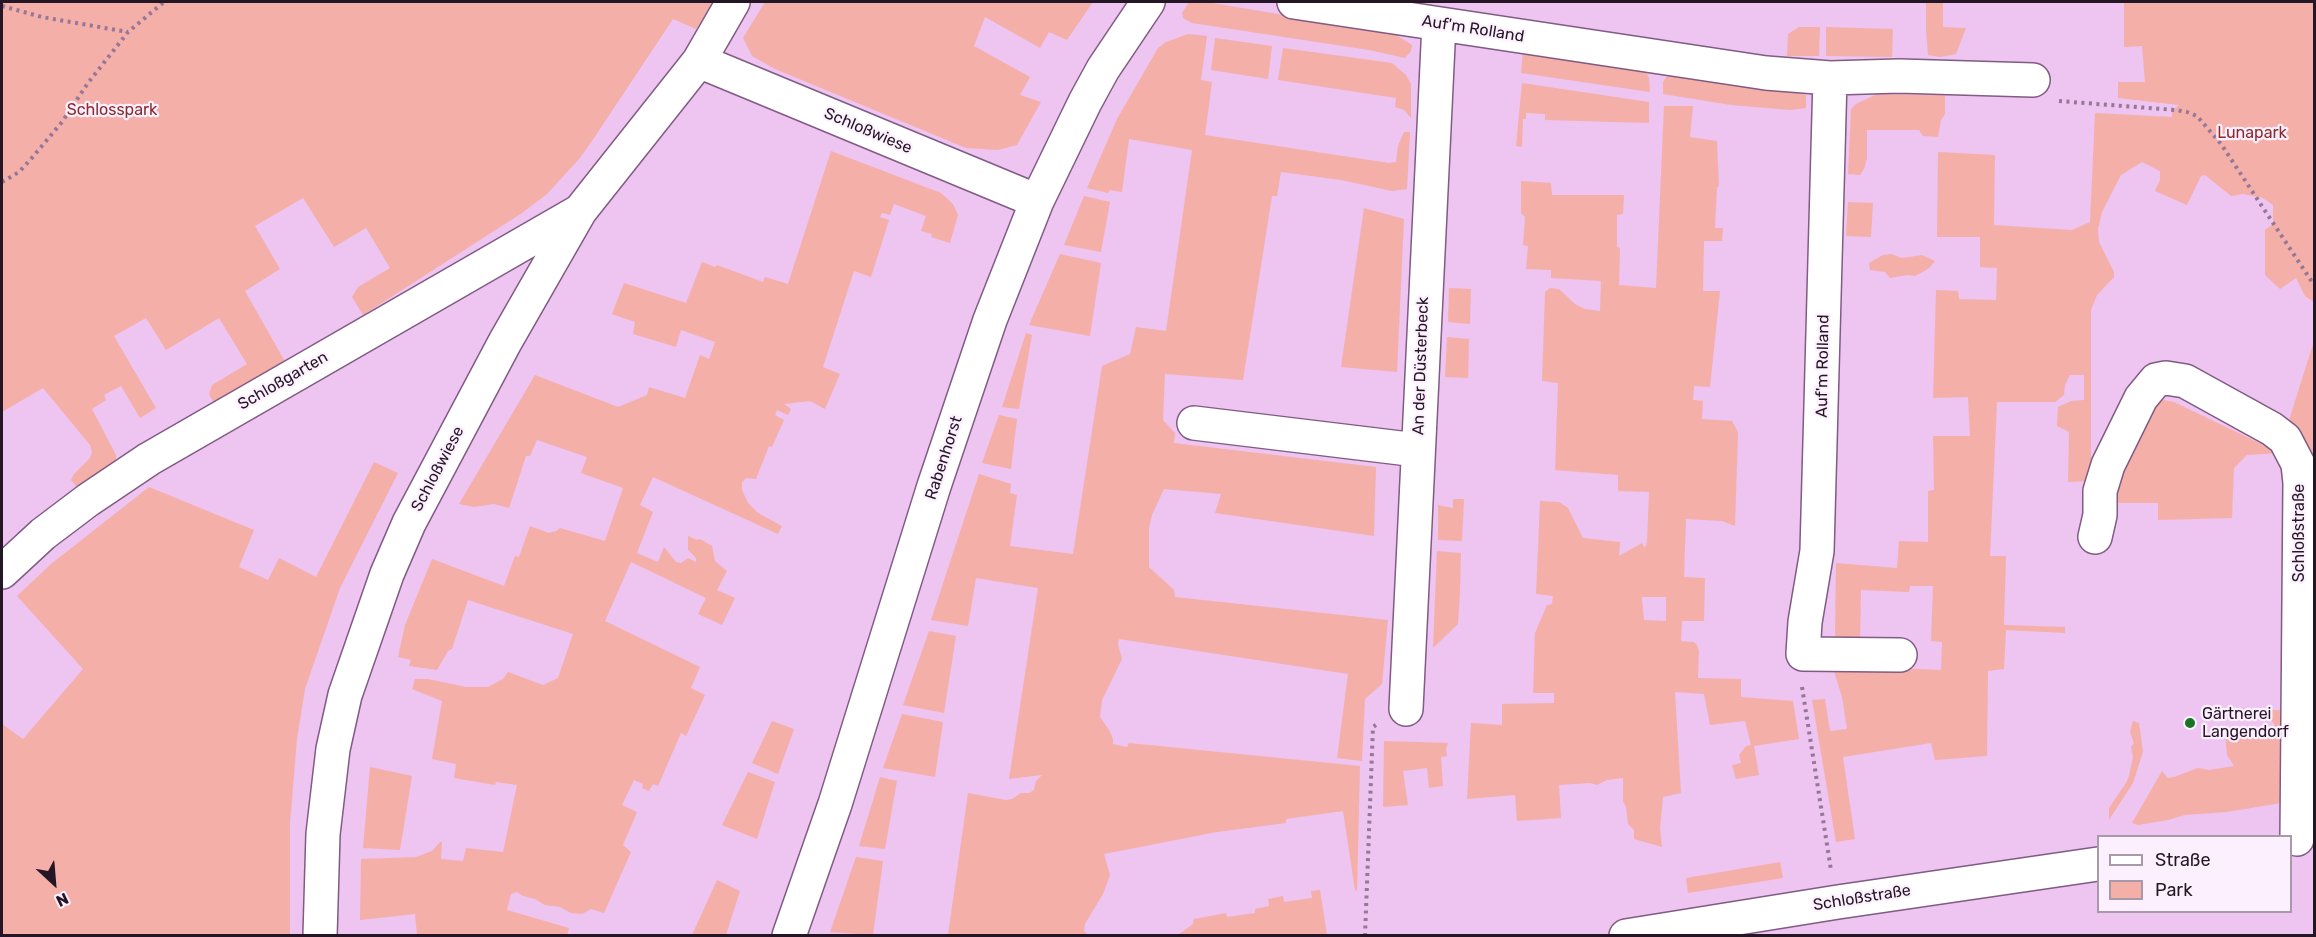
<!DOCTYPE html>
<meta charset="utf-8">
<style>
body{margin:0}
#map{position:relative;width:2316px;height:937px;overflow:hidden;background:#eec4f0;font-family:Rubik,sans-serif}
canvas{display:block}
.frame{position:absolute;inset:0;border:3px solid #251626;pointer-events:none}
.legend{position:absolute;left:2097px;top:835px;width:195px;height:78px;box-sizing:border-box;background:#fdf0fe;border:2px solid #a799a8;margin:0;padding:8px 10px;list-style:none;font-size:18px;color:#251626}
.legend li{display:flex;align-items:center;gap:12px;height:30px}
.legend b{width:30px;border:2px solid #a799a8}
.north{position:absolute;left:24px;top:853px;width:60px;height:60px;-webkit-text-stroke:4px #fdf0fe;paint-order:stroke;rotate:154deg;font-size:16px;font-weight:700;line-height:24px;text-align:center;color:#251626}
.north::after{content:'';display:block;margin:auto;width:21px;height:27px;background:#251626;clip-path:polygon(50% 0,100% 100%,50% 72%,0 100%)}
</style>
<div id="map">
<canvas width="2316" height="937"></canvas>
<div class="frame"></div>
<ul class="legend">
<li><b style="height:8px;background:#fff"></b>Straße</li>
<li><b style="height:16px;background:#f4afa9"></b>Park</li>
</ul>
<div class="north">N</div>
</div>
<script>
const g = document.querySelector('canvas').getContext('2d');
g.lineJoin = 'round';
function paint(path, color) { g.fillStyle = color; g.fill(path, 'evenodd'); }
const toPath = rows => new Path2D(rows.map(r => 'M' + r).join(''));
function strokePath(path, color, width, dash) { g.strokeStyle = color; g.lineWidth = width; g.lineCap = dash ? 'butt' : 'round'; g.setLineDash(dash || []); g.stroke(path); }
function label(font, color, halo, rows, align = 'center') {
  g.font = font + ' Rubik,sans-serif'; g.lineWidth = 4.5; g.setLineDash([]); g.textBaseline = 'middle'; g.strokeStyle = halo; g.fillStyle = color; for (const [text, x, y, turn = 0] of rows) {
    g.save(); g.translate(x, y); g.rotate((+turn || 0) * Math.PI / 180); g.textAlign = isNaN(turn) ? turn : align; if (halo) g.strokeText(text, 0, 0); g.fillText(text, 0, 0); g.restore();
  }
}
paint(toPath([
 [2,2,713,2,696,29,673,19,596,135,580,158,547,194,522,213,363,315,352,297,358,287,390,268,366,228,334,247,303,198,255,226,280,269,245,291,287,365,215,405,209,394,212,385,247,364,219,318,166,350,146,318,114,336,156,408,140,418,121,386,104,395,106,400,92,409,116,455,116,463,81,492,71,480,74,474,90,458,92,452,90,445,43,388,2,412],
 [765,2,1093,2,1067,40,1049,32,1040,48,985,17,974,46,1030,77,1020,95,1041,102,1017,145,998,150,966,148,775,69,752,56,743,38],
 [1189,2,1206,2,1393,33,1412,45,1411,51,1405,58,1369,50,1192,23,1183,18,1182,13],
 [1926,2,1943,2,1943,27,1966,28,1956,54,1940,57,1928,55,1926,30],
 [2124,2,2314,2,2314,302,2305,296,2296,278,2280,289,2265,275,2265,230,2273,224,2273,205,2263,198,2243,194,2231,196,2205,175,2201,176,2187,205,2155,191,2160,180,2160,171,2142,162,2121,175,2102,212,2098,229,2099,242,2114,272,2114,277,2097,295,2091,310,2091,481,2068,482,2069,432,2057,426,2058,407,2071,401,2084,400,2084,375,2070,375,2065,385,2064,395,2055,402,1997,402,1990,556,2006,556,2004,625,2065,627,2065,633,2006,630,2004,669,1988,671,1987,756,1935,760,1931,743,1843,757,1855,839,1836,842,1812,700,1825,699,1830,731,1847,729,1842,697,1832,665,1941,670,1942,642,1931,641,1933,586,1910,586,1909,592,1861,590,1860,639,1835,637,1836,563,1897,568,1899,541,1928,542,1928,491,1934,490,1933,436,1970,436,1968,397,1933,398,1936,290,1958,291,1959,299,1996,300,1997,268,1980,267,1980,237,1937,237,1938,152,1995,155,1994,225,2072,230,2090,222,2095,113,2172,117,2172,111,2179,105,2118,98,2118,82,2145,82,2142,46,2124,47],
 [1799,27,1820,27,1819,56,1787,56,1788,34],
 [1826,27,1893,29,1892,57,1826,56],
 [1188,34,1207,36,1201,80,1212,82,1205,135,1389,163,1396,162,1398,146,1404,132,1410,132,1407,189,1392,191,1341,180,1281,172,1277,196,1272,196,1243,380,1165,374,1163,420,1175,433,1174,443,1376,467,1374,536,1215,513,1221,494,1164,489,1152,515,1149,528,1149,567,1174,590,1175,597,1388,620,1382,684,1365,699,1362,761,1337,758,1348,674,1119,639,1118,644,1122,659,1102,700,1100,717,1109,730,1113,739,1113,744,1127,747,1129,743,1360,766,1357,891,1355,890,1343,811,1286,819,1286,823,1217,832,1104,854,1110,875,1103,894,1085,924,1084,931,1088,935,948,935,968,793,1006,800,1012,799,1021,793,1029,793,1034,790,1036,781,1042,775,1009,779,1038,588,976,578,968,626,931,620,979,474,1011,484,1010,493,1017,495,1010,546,1073,554,1102,366,1130,354,1136,327,1166,331,1192,150,1129,139,1122,192,1110,190,1108,193,1087,188,1117,119,1158,48,1166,42],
 [1215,38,1272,46,1268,79,1211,70],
 [1283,48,1392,63,1406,75,1411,84,1411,118,1404,110,1395,107,1396,98,1278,80],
 [1523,50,1641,69,1646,72,1649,78,1650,92,1521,73],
 [1678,74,1791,91,1806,95,1806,108,1790,110,1731,105,1663,94,1663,82,1667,76],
 [1522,83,1649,102,1649,123,1545,120,1545,114,1526,113,1526,119,1523,119,1522,147,1516,146],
 [1877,94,1945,95,1945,114,1941,120,1938,137,1923,136,1919,130,1867,130,1867,158,1864,169,1860,175,1848,174,1851,109,1856,104],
 [1664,106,1693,106,1690,137,1717,141,1719,186,1717,188,1715,228,1723,228,1722,241,1704,241,1703,291,1720,291,1710,387,1694,386,1693,400,1703,401,1702,419,1732,421,1738,432,1735,526,1722,521,1686,519,1684,577,1705,578,1704,621,1682,621,1681,641,1694,642,1697,645,1699,651,1698,678,1741,679,1741,697,1793,701,1799,739,1754,746,1759,775,1736,779,1732,765,1741,763,1739,755,1746,746,1751,745,1745,721,1710,725,1704,694,1675,692,1681,793,1663,797,1660,829,1662,847,1634,839,1634,830,1628,824,1626,807,1623,801,1623,778,1607,780,1597,785,1590,783,1559,785,1561,818,1517,821,1515,795,1467,799,1471,723,1502,725,1502,704,1554,703,1554,693,1533,693,1535,633,1547,605,1552,604,1553,596,1536,594,1540,501,1559,502,1568,508,1583,538,1620,542,1619,556,1642,543,1645,548,1647,542,1649,492,1618,491,1618,475,1555,470,1558,383,1542,381,1545,292,1550,288,1559,289,1575,304,1585,309,1600,311,1601,281,1551,278,1551,270,1526,269,1528,246,1523,245,1525,217,1521,213,1521,181,1551,183,1552,195,1624,195,1623,214,1617,215,1617,247,1620,248,1619,285,1656,288],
 [1642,597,1666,597,1666,621,1644,620],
 [831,151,941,193,953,204,958,215,950,243,931,237,932,234,921,231,926,216,894,204,890,215,882,213,880,217,889,220,871,277,854,271,823,367,840,374,825,409,810,401,784,404,791,409,788,415,777,410,775,415,784,420,772,447,769,446,756,479,746,478,742,482,742,490,748,503,758,513,782,526,778,534,653,477,640,505,653,512,637,553,658,562,664,547,676,562,681,563,688,558,696,562,696,558,688,550,688,536,697,540,700,539,712,546,715,561,727,571,717,590,735,598,722,625,698,614,706,598,631,562,605,621,700,667,691,688,705,695,686,736,681,733,658,786,653,784,649,791,642,788,643,784,634,780,622,805,637,812,623,845,631,852,604,913,591,909,582,914,571,913,560,907,545,905,535,899,523,896,517,892,511,894,507,910,569,928,567,935,417,935,415,914,360,920,361,859,416,857,432,851,440,842,442,842,441,859,463,861,466,848,503,852,517,785,496,782,495,785,454,778,456,764,432,759,442,701,412,689,415,679,428,679,466,687,488,687,503,679,508,672,543,685,558,678,573,634,468,600,452,649,448,651,437,670,409,666,411,660,398,657,405,625,432,559,504,586,515,556,519,557,530,526,549,533,556,531,560,528,605,541,623,488,581,473,587,457,537,440,530,456,526,456,509,508,494,504,474,507,459,504,535,375,618,407,647,395,649,387,685,398,700,355,709,359,715,342,681,330,676,347,633,334,635,322,612,314,624,283,686,303,702,262,715,267,717,265,763,282,765,277,788,284],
 [1084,196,1110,202,1101,252,1064,245],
 [1848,202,1873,203,1871,237,1846,236],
 [1364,208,1404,219,1397,372,1341,367],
 [1060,254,1101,263,1090,336,1029,325],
 [1891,254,1902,258,1922,255,1935,261,1928,269,1915,276,1908,275,1890,278,1885,272,1870,270,1869,263,1883,255],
 [1449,288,1471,289,1470,324,1448,322],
 [1026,333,1032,335,1019,409,1002,407],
 [1447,337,1469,339,1468,378,1445,377],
 [2314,341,2314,832,2304,833,2285,433],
 [2163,400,2174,402,2280,453,2247,455,2234,468,2232,518,2158,520,2158,503,2111,503,2110,485,2157,401],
 [999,415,1017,419,1011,469,982,463],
 [374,462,398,473,340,588,305,689,297,739,290,823,290,935,2,935,2,724,23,739,83,669,17,596,51,564,149,487,254,530,239,567,268,580,279,558,316,577],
 [1453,499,1464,499,1462,541,1438,540,1438,505,1453,508],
 [1437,551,1461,553,1460,592,1458,624,1433,648],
 [929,631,956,636,944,713,903,705],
 [2240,708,2262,710,2280,710,2281,803,2227,812,2185,815,2168,820,2138,825,2132,823,2162,771,2168,778,2174,777,2198,768,2209,770,2234,766,2227,755,2225,733,2244,730,2254,736,2258,730,2265,729,2271,732,2275,727,2273,722,2268,719,2258,716,2251,718],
 [902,714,943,722,935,777,883,768],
 [772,721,794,729,778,774,752,763],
 [2133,721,2139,723,2143,752,2133,783,2109,820,2109,808,2126,783,2129,776,2133,757,2131,747,2134,743,2130,732],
 [1384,741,1448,743,1446,749,1447,756,1441,757,1443,786,1429,788,1427,768,1403,771,1408,805,1383,807],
 [370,767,412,776,400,850,363,848],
 [748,772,775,782,757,839,722,825],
 [880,777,897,781,885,849,859,846],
 [856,857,883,861,873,935,830,932],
 [1780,862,1783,878,1688,893,1686,878],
 [717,880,740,891,726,935,692,935],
 [1320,890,1327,935,1178,935,1193,924,1194,919,1226,913,1227,917,1255,913,1255,909,1269,906,1268,899,1283,896,1284,902,1312,898,1311,891]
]), '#f4afa9');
const minor = toPath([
 [1294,2,1766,73,1830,78,1899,76,2033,80],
 [699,61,1037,201],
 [1830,78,1817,551,1805,622,1803,654,1900,655],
 [1194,423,1417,450],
 [2095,537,2100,515,2100,491,2108,465,2141,398,2156,380,2166,378,2185,381,2272,429,2285,439,2298,464,2300,483,2297,839],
 [2,572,43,534,88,500,149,459,578,212],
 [1406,709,1439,24],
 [320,936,323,834,333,749,345,695,387,574,409,523,505,342,580,211,699,61,733,2],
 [789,936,835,804,934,486,990,320,1037,201,1085,102,1103,69,1148,2],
 [1626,936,1838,902,2098,864]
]);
strokePath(minor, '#805b83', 36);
strokePath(toPath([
 [2,6,42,17,128,32],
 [2059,101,2175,110,2187,112,2197,116,2221,144,2314,285],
 [2,182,19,172,31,159,62,122,88,83,128,32,164,2],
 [1802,687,1831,870],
 [1365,936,1373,727,1376,725]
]), '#957797', 4, [3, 4.5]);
strokePath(minor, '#fff', 33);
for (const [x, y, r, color] of [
 [2190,723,6,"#197423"]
]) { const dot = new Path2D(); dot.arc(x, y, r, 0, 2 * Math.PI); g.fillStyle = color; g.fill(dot); strokePath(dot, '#fdf0fe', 2); }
label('16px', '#251626', '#fdf0fe', [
 ["Auf'm Rolland",1473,29,9],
 ["Schloßwiese",868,131,23],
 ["An der Düsterbeck",1421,366,-88],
 ["Auf'm Rolland",1823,366,-89],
 ["Schloßgarten",283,381,-30],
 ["Rabenhorst",944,458,-72],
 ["Schloßwiese",438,469,-62],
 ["Schloßstraße",2299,533,-90],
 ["Schloßstraße",1862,898,-9]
]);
label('16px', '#8a2c2c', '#fdf0fe', [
 ["Schlosspark",112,110],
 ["Lunapark",2252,133]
]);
label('16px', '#251626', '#fdf0fe', [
 ["Gärtnerei",2202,714],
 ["Langendorf",2202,732]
], 'left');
</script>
